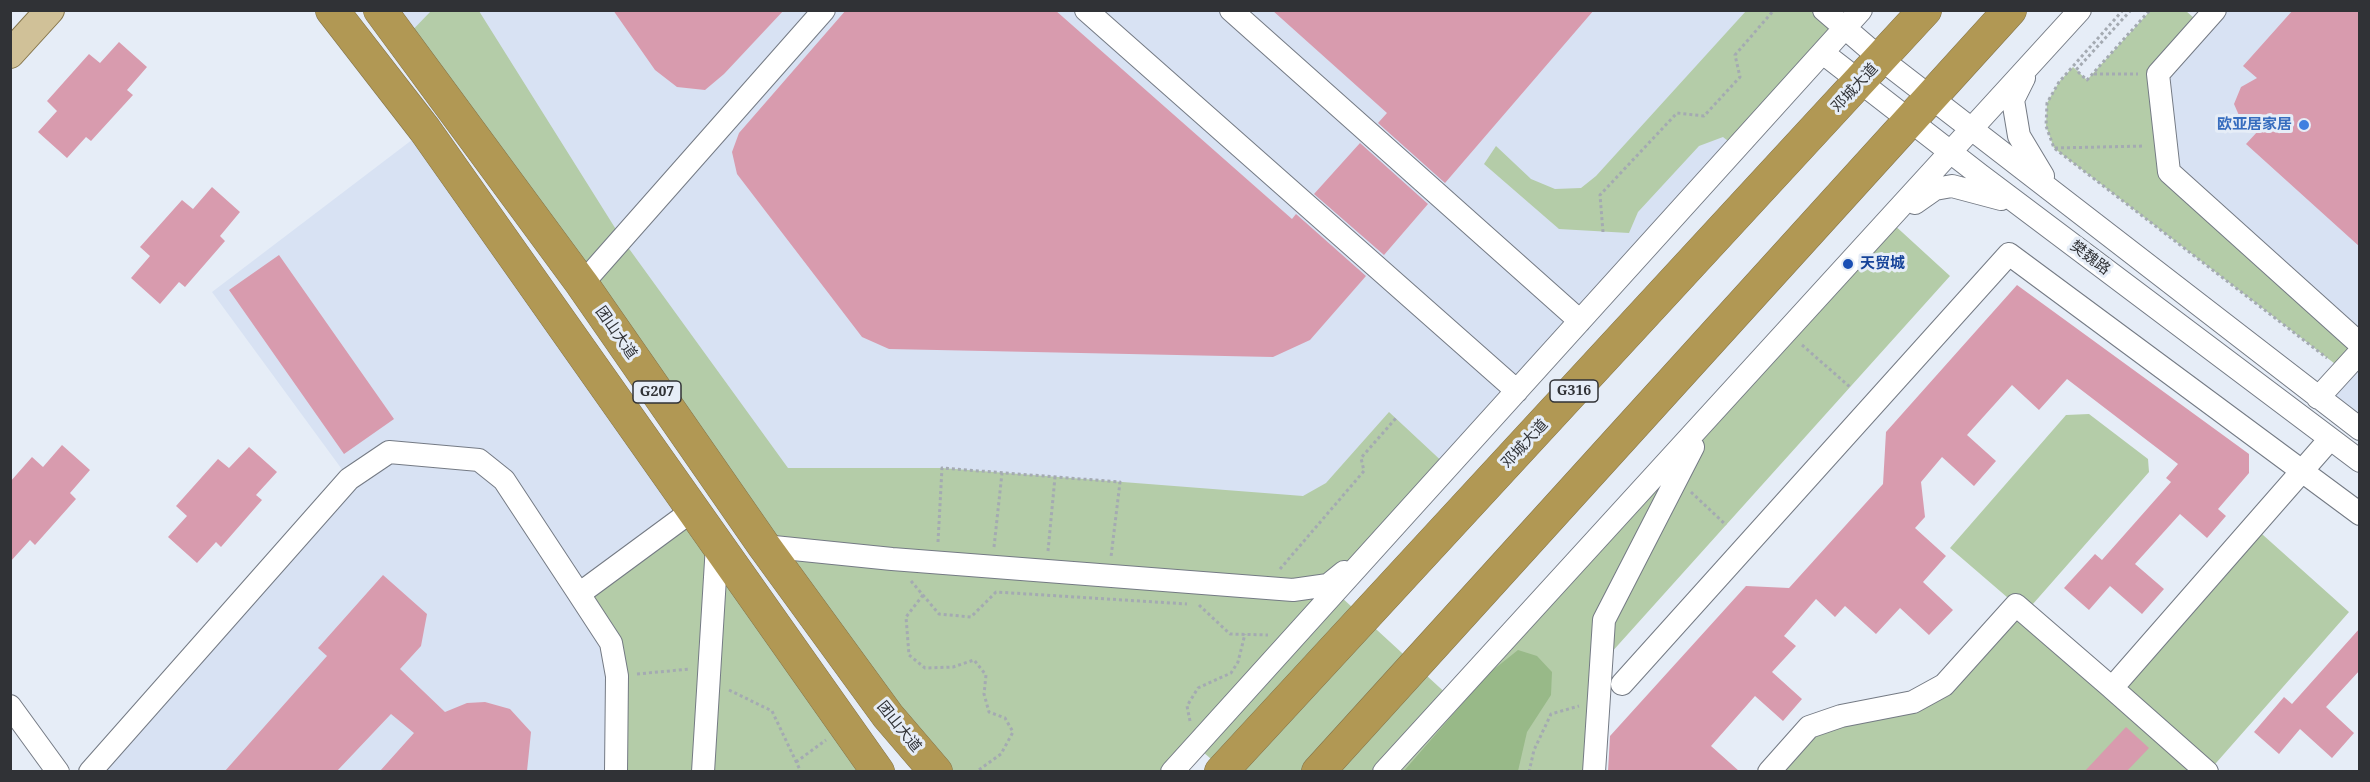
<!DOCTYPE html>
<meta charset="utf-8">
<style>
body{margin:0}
#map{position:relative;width:2370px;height:782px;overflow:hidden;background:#e6edf7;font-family:"Noto Serif",serif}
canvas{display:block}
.frame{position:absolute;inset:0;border:12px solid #303236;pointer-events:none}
</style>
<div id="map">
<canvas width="2370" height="782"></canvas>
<div class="frame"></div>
</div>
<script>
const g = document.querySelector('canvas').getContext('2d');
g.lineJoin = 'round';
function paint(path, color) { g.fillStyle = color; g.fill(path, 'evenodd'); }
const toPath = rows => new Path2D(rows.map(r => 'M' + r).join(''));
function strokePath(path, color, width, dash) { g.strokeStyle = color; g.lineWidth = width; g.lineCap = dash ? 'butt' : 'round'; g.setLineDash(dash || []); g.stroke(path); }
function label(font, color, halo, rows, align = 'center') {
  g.font = font + ' "Noto Serif","Noto Sans SC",serif'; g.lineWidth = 6; g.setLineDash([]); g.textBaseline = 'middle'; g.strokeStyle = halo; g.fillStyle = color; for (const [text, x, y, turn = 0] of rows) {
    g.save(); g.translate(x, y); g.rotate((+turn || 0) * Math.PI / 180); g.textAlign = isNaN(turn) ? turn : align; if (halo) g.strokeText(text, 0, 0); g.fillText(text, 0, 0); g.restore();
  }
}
paint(toPath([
 [1824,10,1845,28,1378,545,764,546,380,11],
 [2215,11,2359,11,2359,344,2169,172,2158,74],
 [425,130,717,545,703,771,90,772,349,479,212,292],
 [2359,352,2359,429,2318,398]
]), '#d8e2f3');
paint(toPath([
 [431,11,479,11,622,239,788,468,942,468,1303,496,1326,483,1389,412,1448,467,1328,585,1451,698,1891,222,1950,276,1601,664,1594,771,1225,771,1196,746,1172,771,954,771,888,716,403,40],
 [1746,11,1824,11,1845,28,1737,148,1723,137,1699,146,1638,212,1629,233,1559,229,1484,164,1496,146,1531,179,1555,189,1581,188,1596,176],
 [2150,11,2186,11,2202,25,2158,75,2169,172,2359,344,2343,370,2054,148,2046,126,2047,103,2059,82,2073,67,2087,80],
 [2089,414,2148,459,2149,472,2025,613,2112,688,2253,526,2349,612,2209,771,1769,772,1809,727,1913,702,2015,604,1950,548,2066,415],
 [693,510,870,771,616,771,617,676,579,594]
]), '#b4cca8');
paint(toPath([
 [1518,650,1537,656,1552,672,1551,695,1527,732,1518,771,1403,772,1488,674]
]), '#98b988');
paint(toPath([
 [613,10,784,10,724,74,705,90,677,87,655,70],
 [846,10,1055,10,1292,219,1296,214,1366,276,1310,340,1273,357,889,349,862,337,737,174,732,152,739,133],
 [1272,10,1594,10,1445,183,1378,123,1387,113],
 [2293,10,2360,10,2360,247,2246,144,2258,131,2241,120,2234,104,2241,87,2257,78,2243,66],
 [119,42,147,67,127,90,133,95,91,141,86,137,67,158,38,132,57,111,47,101,89,54,100,63],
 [1360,143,1428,204,1384,255,1314,194],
 [212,187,240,212,220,236,225,241,185,287,179,282,160,304,131,278,150,256,140,247,182,200,193,209],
 [279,255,394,419,344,454,229,290],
 [2017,285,2249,454,2249,473,2218,509,2226,516,2207,538,2180,514,2135,564,2164,589,2142,614,2110,586,2089,610,2064,588,2095,554,2102,560,2171,482,2166,478,2178,464,2067,379,2039,410,2012,385,1967,435,1996,461,1974,486,1942,457,1921,482,1925,517,1915,528,1946,556,1923,582,1953,610,1929,635,1900,608,1876,634,1845,606,1835,617,1816,599,1784,636,1796,646,1772,672,1802,699,1783,721,1755,696,1711,746,1739,771,1608,771,1610,736,1746,586,1789,588,1883,484,1886,432],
 [62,445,90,470,70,493,76,499,35,545,30,540,10,562,10,482,32,457,43,467],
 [249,447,277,472,256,495,262,500,221,547,216,542,197,563,168,537,187,516,176,506,218,459,229,468],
 [383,575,427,614,421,646,400,669,445,712,467,703,485,702,510,709,531,732,527,771,380,771,414,733,391,714,337,771,225,771,327,656,318,648],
 [2360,628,2360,670,2326,707,2354,733,2332,758,2300,729,2279,754,2254,732,2284,697,2292,704],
 [2126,727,2149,748,2127,771,2085,771]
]), '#d89bae');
const minor = toPath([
 [1086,10,1517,391],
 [1231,10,1580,321],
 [1824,10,1881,59,2360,429],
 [2215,10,2158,74,2169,172,2360,344],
 [1823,53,1980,175,2360,461],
 [2024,78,2013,100,2019,136,2043,176],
 [1915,203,1935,189,1952,186,2001,199],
 [582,284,824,10],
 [2318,398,2360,352],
 [764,546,892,559,1293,590,1328,585,1344,572],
 [579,594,611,643,617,676,616,772],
 [1622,684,2009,254,2360,514],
 [10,706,58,772],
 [90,772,349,479,389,452,479,460,504,480,579,594,693,510],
 [703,772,717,545],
 [1172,772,1861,10],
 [1384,772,2080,10],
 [1594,772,1604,620,1693,447],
 [1769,772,1809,727,1841,716,1913,702,1944,685,2016,605,2112,688],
 [2207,772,2112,688,2330,439]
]);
const major = toPath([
 [10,54,50,10]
]);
const highway = toPath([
 [332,10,425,130,878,772],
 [380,10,582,284,764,546,888,716,936,772],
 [1221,772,1925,10],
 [1318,772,2010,10]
]);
strokePath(minor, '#747a84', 24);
strokePath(major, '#84744a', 30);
strokePath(highway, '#84744a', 34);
strokePath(toPath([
 [2123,10,2059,82,2047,103,2046,126,2054,148,2327,358],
 [2131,10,2076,70,2087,80,2150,10],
 [2094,74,2138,74],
 [2055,148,2145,146],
 [1603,232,1600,195,1677,113,1704,116,1740,77,1735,55,1774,10],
 [1802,345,1850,387],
 [1691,492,1726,525],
 [938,542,942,468,1120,482,1111,557],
 [994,547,1002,473],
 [1048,551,1055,477],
 [1280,569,1364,471,1361,458,1396,418],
 [911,581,939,614,971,617,996,592,1187,604],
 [923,595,906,617,909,655,925,668,953,667,974,660,986,675,984,694,989,712,1005,718,1013,732,1001,754,976,772],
 [1199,605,1230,634,1268,635],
 [637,674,690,669],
 [729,690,772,711,801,772],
 [1190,721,1187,706,1198,688,1231,673,1238,662,1245,634],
 [796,762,826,740],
 [1529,772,1534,750,1551,714,1579,706]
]), '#a4aab2', 3, [3, 3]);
strokePath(minor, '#fff', 22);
strokePath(major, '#d0c198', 28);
strokePath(highway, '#b19854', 33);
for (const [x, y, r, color] of [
 [2304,125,6,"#3f7fe0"],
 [1848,264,6,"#1a4fb4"]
]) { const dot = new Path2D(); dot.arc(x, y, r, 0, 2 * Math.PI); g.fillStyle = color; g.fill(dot); strokePath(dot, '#e6edf7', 2); }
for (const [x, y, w] of [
 [1574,391,48],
 [657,392,48]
]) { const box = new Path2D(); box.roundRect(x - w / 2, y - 11, w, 22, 4.5); g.fillStyle = '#e6edf7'; g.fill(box); strokePath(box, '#303236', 1.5); }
label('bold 14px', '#303236', null, [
 ["G316",1574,391],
 ["G207",657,392]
]);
label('15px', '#303236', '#e6edf7', [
 ["邓城大道",1855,88,-47],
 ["樊魏路",2090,258,37],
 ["团山大道",616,333,55],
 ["邓城大道",1525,444,-47],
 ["团山大道",899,727,51]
]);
label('bold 15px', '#366cbe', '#e6edf7', [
 ["欧亚居家居",2292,125]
], 'right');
label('bold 15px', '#164399', '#e6edf7', [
 ["天贸城",1860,264]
], 'left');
</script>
